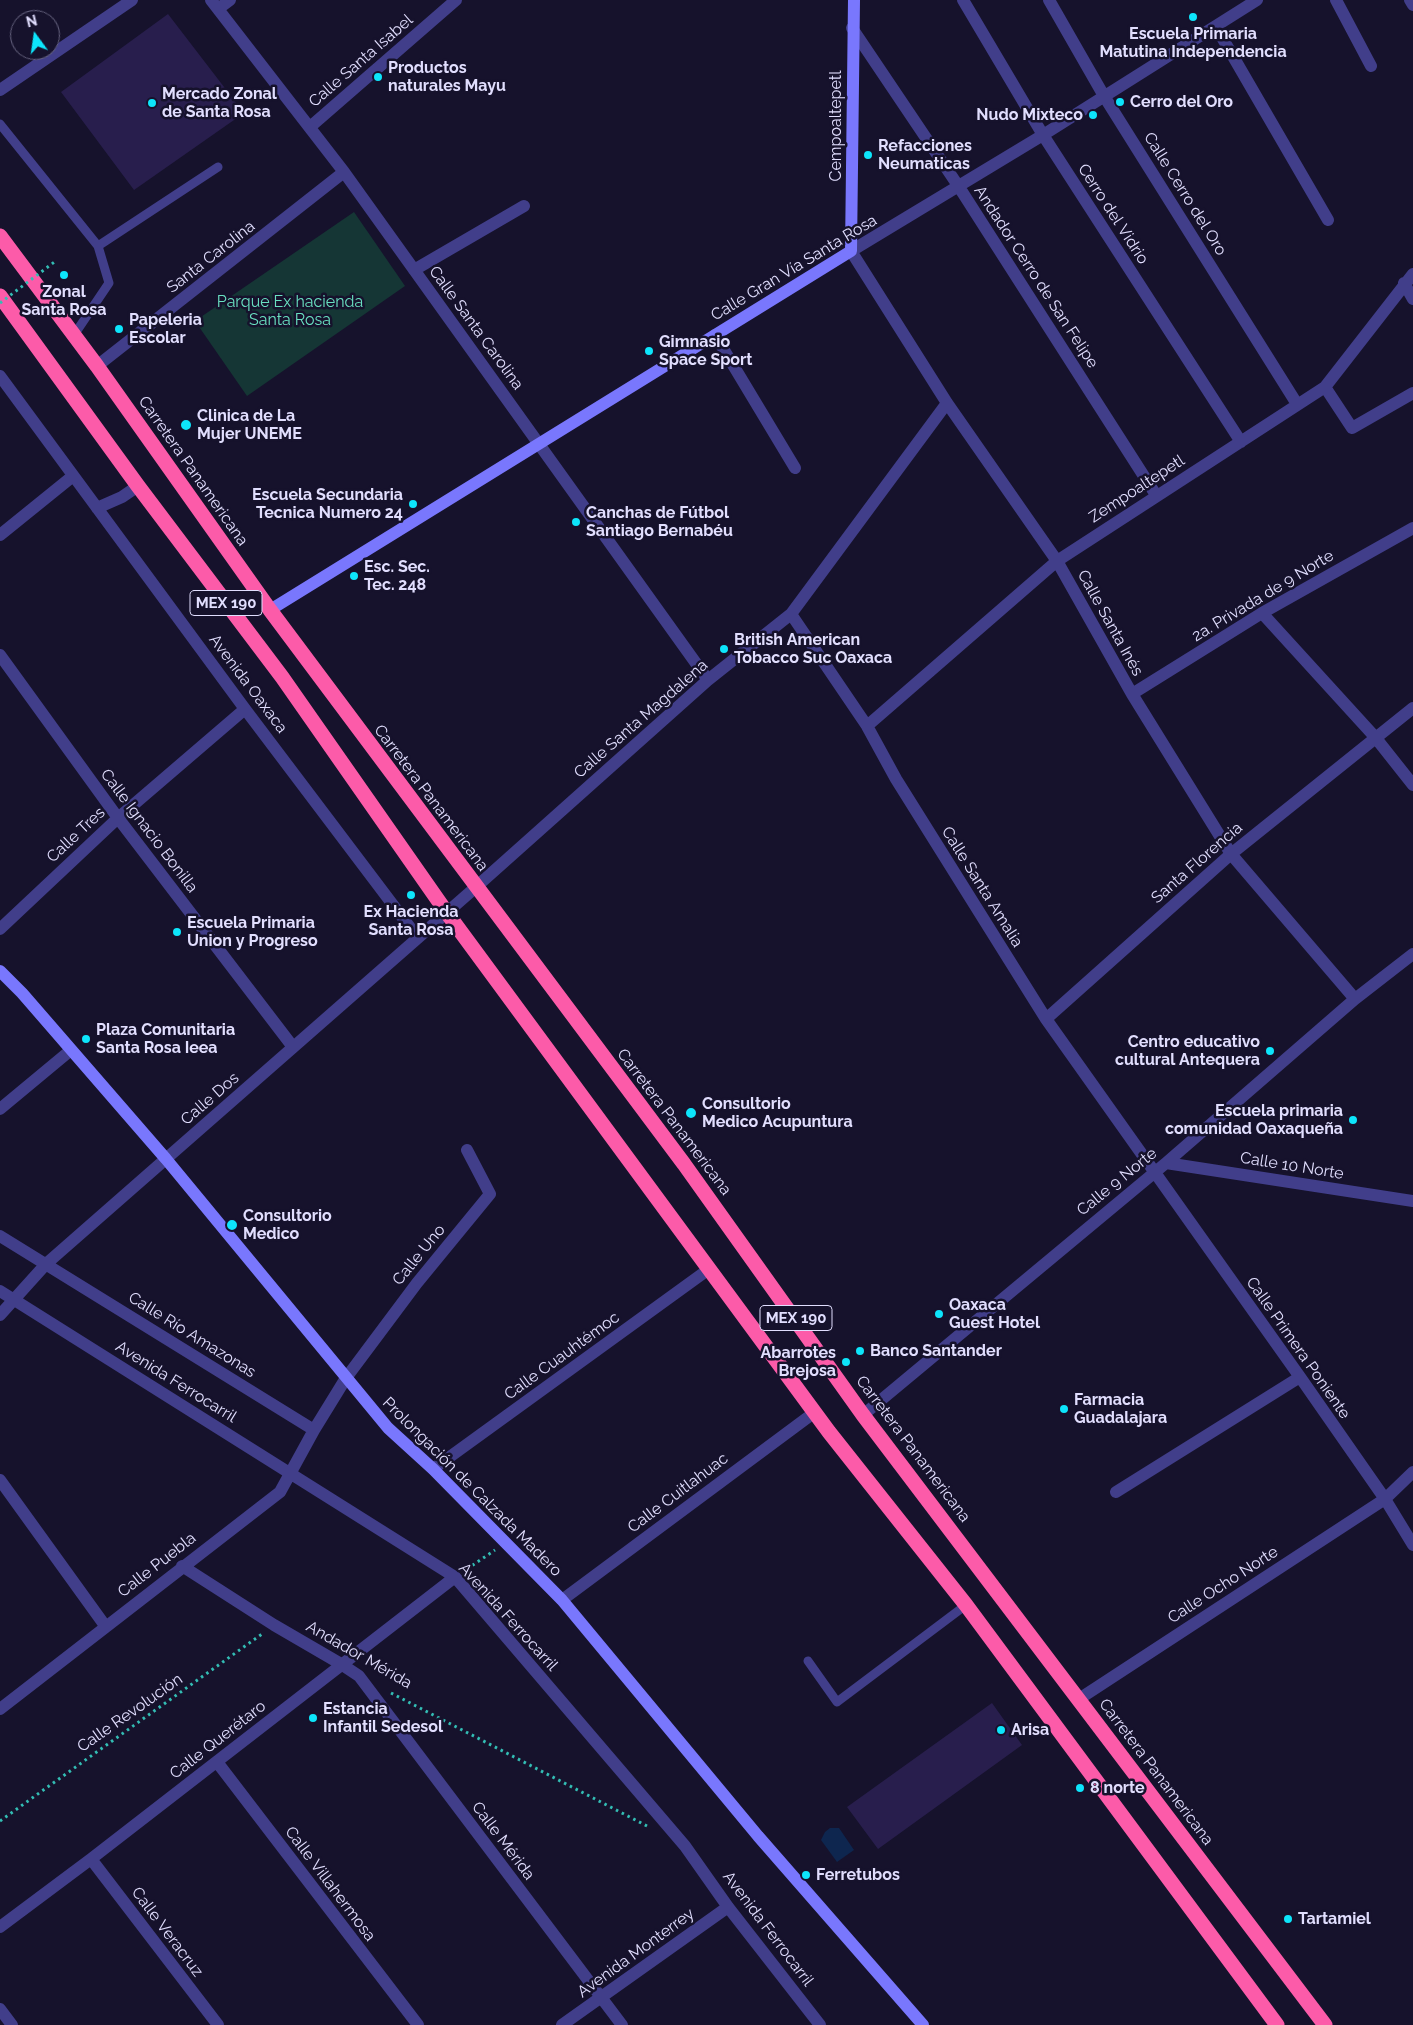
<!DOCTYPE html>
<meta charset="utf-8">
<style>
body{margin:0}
#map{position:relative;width:1413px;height:2025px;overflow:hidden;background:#16122c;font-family:Raleway,sans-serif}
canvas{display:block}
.north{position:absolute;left:10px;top:10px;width:50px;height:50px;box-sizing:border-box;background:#16122c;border:1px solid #676480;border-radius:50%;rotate:346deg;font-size:14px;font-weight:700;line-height:20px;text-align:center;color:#e1defe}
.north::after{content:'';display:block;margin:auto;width:18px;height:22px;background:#0de5fb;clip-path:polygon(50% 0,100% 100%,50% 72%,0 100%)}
</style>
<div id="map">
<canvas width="1413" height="2025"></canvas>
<div class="north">N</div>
</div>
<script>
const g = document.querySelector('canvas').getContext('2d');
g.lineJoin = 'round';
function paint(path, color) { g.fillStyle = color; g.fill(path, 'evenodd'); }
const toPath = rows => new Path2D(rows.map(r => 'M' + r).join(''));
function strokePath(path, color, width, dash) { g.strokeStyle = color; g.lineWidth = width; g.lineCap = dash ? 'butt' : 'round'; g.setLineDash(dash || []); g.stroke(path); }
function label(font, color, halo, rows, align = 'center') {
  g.font = font + ' Raleway,sans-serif'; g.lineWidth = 5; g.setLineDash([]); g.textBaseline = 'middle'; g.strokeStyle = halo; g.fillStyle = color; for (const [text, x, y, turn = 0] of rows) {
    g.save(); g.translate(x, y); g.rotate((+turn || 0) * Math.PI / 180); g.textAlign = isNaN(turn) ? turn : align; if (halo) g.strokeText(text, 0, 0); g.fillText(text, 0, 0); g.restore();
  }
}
paint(toPath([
 [354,212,405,286,247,396,195,321]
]), '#153635');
paint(toPath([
 [830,1828,839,1828,854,1850,837,1862,821,1840,825,1832]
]), '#0e264f');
paint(toPath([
 [168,14,244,113,134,190,61,92],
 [992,1703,1022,1745,878,1849,847,1807]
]), '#281e4d');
strokePath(toPath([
 [467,1569,495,1550],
 [391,1693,647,1826],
 [0,1821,262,1634]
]), '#33bdb4', 3, [2.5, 4]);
strokePath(toPath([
 [0,124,98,246,109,283,74,335],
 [98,246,218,167],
 [808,1661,837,1702,966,1605]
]), '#413e8a', 9);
strokePath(toPath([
 [211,0,344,172,708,680],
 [963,0,1043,135,1241,442],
 [1049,0,1104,96,1297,404],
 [1257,0,1043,135,851,251,947,403,1057,561,1132,694,1231,854,1355,999],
 [1336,0,1371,66],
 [1410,0,1413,5],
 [218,9,230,0],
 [1216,27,1328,220],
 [852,28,959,187,1156,495],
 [0,90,132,0],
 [310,127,456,0],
 [414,270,524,206],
 [1404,283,1413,299],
 [715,335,795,468],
 [97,366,344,172],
 [0,376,245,709,418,938],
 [1325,387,1352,428,1413,393],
 [97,508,122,497,138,486],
 [0,535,73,476],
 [1262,613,1375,737,1413,785],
 [791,614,867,726,896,779,1046,1019,1300,1377,1385,1499,1413,1545],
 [0,655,118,818,293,1047],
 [1132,694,1262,613,1413,528],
 [867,726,1057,561,1325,387,1413,274],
 [0,929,118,818,245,709],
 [1046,1019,1231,854,1413,708],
 [0,1109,71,1050],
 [1166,1163,1413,1201],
 [0,1236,314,1430],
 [0,1291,455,1577,685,1846,728,1907,820,2025],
 [0,1315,46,1264,476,887,708,680,791,614,947,403],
 [863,1415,1166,1163,1355,999,1413,954],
 [433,1469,709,1269],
 [0,1480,106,1627],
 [1116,1492,1300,1377],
 [182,1566,274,1625,341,1664,359,1676,622,2025],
 [562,1600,815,1412],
 [1079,1699,1385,1499,1413,1472],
 [0,1709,280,1492,314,1430,346,1378,417,1283,490,1194,467,1150],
 [217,1762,418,2025],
 [91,1859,218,2025],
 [0,1927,91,1859,455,1577],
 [0,2009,12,2025],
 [562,2025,728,1907]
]), '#413e8a', 12);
strokePath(toPath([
 [270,610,851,251,854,0],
 [0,971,22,993,166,1159,388,1428,433,1469,562,1600,758,1836,923,2025]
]), '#7977fd', 12);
strokePath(toPath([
 [0,236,97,366,270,610,684,1164,863,1415,1325,2025],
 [0,296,138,486,282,677,447,913,829,1432,966,1605,1277,2025]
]), '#fc5ba9', 15);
strokePath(toPath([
 [0,303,57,260]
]), '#33bdb4', 3, [2.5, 4]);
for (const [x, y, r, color] of [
 [1193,17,5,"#0de5fb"],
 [378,77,5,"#0de5fb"],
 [1120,102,5,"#0de5fb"],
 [152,103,5,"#0de5fb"],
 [1093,115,5,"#0de5fb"],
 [868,155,5,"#0de5fb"],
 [64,275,5,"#0de5fb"],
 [119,329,5,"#0de5fb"],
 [649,351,5,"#0de5fb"],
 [186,425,6,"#0de5fb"],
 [413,504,5,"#0de5fb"],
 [576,522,5,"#0de5fb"],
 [354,576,5,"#0de5fb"],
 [724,649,5,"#0de5fb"],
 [411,895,5,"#0de5fb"],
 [177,932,5,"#0de5fb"],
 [86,1039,5,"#0de5fb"],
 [1270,1051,5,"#0de5fb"],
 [691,1113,6,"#0de5fb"],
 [1353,1120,5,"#0de5fb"],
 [232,1225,6,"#0de5fb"],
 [939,1314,5,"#0de5fb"],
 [860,1351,5,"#0de5fb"],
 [846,1362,5,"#0de5fb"],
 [1064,1409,5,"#0de5fb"],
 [313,1718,5,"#0de5fb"],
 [1001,1730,5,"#0de5fb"],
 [1080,1788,5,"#0de5fb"],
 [806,1875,5,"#0de5fb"],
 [1288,1919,5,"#0de5fb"]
]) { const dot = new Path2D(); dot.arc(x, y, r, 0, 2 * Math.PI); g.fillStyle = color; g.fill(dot); strokePath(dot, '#16122c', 2); }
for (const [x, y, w] of [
 [226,603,72],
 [796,1318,72]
]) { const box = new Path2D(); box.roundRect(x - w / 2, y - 12.5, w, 25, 4); g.fillStyle = '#16122c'; g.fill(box); strokePath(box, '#e1defe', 1); }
label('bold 15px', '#e1defe', null, [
 ["MEX 190",226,603],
 ["MEX 190",796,1318]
]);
label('bold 16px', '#e1defe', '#16122c', [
 ["Escuela Primaria",1193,34,"center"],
 ["Matutina Independencia",1193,52,"center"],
 ["Productos",388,68],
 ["naturales Mayu",388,86],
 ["Mercado Zonal",162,94],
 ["de Santa Rosa",162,112],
 ["Cerro del Oro",1130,102],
 ["Nudo Mixteco",1083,115,"right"],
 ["Refacciones",878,146],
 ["Neumaticas",878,164],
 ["Zonal",64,292,"center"],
 ["Santa Rosa",64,310,"center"],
 ["Papeleria",129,320],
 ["Escolar",129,338],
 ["Gimnasio",659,342],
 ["Space Sport",659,360],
 ["Clinica de La",197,416],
 ["Mujer UNEME",197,434],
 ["Escuela Secundaria",403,495,"right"],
 ["Tecnica Numero 24",403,513,"right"],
 ["Canchas de Fútbol",586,513],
 ["Santiago Bernabéu",586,531],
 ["Esc. Sec.",364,567],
 ["Tec. 248",364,585],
 ["British American",734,640],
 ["Tobacco Suc Oaxaca",734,658],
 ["Ex Hacienda",411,912,"center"],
 ["Santa Rosa",411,930,"center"],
 ["Escuela Primaria",187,923],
 ["Union y Progreso",187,941],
 ["Plaza Comunitaria",96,1030],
 ["Santa Rosa Ieea",96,1048],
 ["Centro educativo",1260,1042,"right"],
 ["cultural Antequera",1260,1060,"right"],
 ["Consultorio",702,1104],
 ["Medico Acupuntura",702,1122],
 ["Escuela primaria",1343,1111,"right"],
 ["comunidad Oaxaqueña",1343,1129,"right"],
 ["Consultorio",243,1216],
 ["Medico",243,1234],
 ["Oaxaca",949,1305],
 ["Guest Hotel",949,1323],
 ["Banco Santander",870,1351],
 ["Abarrotes",836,1353,"right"],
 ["Brejosa",836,1371,"right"],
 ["Farmacia",1074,1400],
 ["Guadalajara",1074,1418],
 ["Estancia",323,1709],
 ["Infantil Sedesol",323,1727],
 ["Arisa",1011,1730],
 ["8 norte",1090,1788],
 ["Ferretubos",816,1875],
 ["Tartamiel",1298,1919]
], 'left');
label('16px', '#e1defe', '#16122c', [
 ["Calle Santa Isabel",361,61,-41],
 ["Cempoaltepetl",836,126,-90],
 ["Calle Cerro del Oro",1185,194,58],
 ["Cerro del Vidrio",1113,214,57],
 ["Santa Carolina",211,257,-38],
 ["Calle Gran Vía Santa Rosa",794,268,-31],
 ["Andador Cerro de San Felipe",1036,277,57],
 ["Calle Santa Carolina",476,328,54],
 ["Carretera Panamericana",193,471,55],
 ["Zempoaltepetl",1137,489,-33],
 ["2a. Privada de 9 Norte",1263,596,-31],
 ["Calle Santa Inés",1110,623,61],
 ["Avenida Oaxaca",248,684,53],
 ["Calle Santa Magdalena",641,719,-41],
 ["Carretera Panamericana",431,798,53],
 ["Calle Ignacio Bonilla",149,831,53],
 ["Calle Tres",76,835,-43],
 ["Santa Florencia",1197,863,-41],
 ["Calle Santa Amalia",982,887,58],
 ["Calle Dos",210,1099,-41],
 ["Carretera Panamericana",674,1122,53],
 ["Calle 10 Norte",1292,1166,9],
 ["Calle 9 Norte",1117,1182,-39],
 ["Calle Uno",419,1255,-51],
 ["Calle Río Amazonas",192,1335,32],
 ["Calle Primera Poniente",1298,1348,55],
 ["Calle Cuauhtémoc",562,1356,-36],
 ["Avenida Ferrocarril",176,1382,32],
 ["Carretera Panamericana",913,1449,53],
 ["Prolongación de Calzada Madero",472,1487,45],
 ["Calle Cuitlahuac",678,1493,-37],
 ["Calle Puebla",157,1565,-38],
 ["Calle Ocho Norte",1223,1585,-33],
 ["Avenida Ferrocarril",508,1617,48],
 ["Andador Mérida",359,1655,30],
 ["Calle Revolución",130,1713,-35],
 ["Calle Querétaro",218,1740,-38],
 ["Carretera Panamericana",1156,1772,53],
 ["Calle Mérida",503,1841,53],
 ["Calle Villahermosa",330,1884,53],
 ["Avenida Ferrocarril",768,1929,53],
 ["Calle Veracruz",167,1932,53],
 ["Avenida Monterrey",636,1953,-36]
]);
label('16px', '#69e0c1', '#16122c', [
 ["Parque Ex hacienda",290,302],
 ["Santa Rosa",290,320]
]);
</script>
